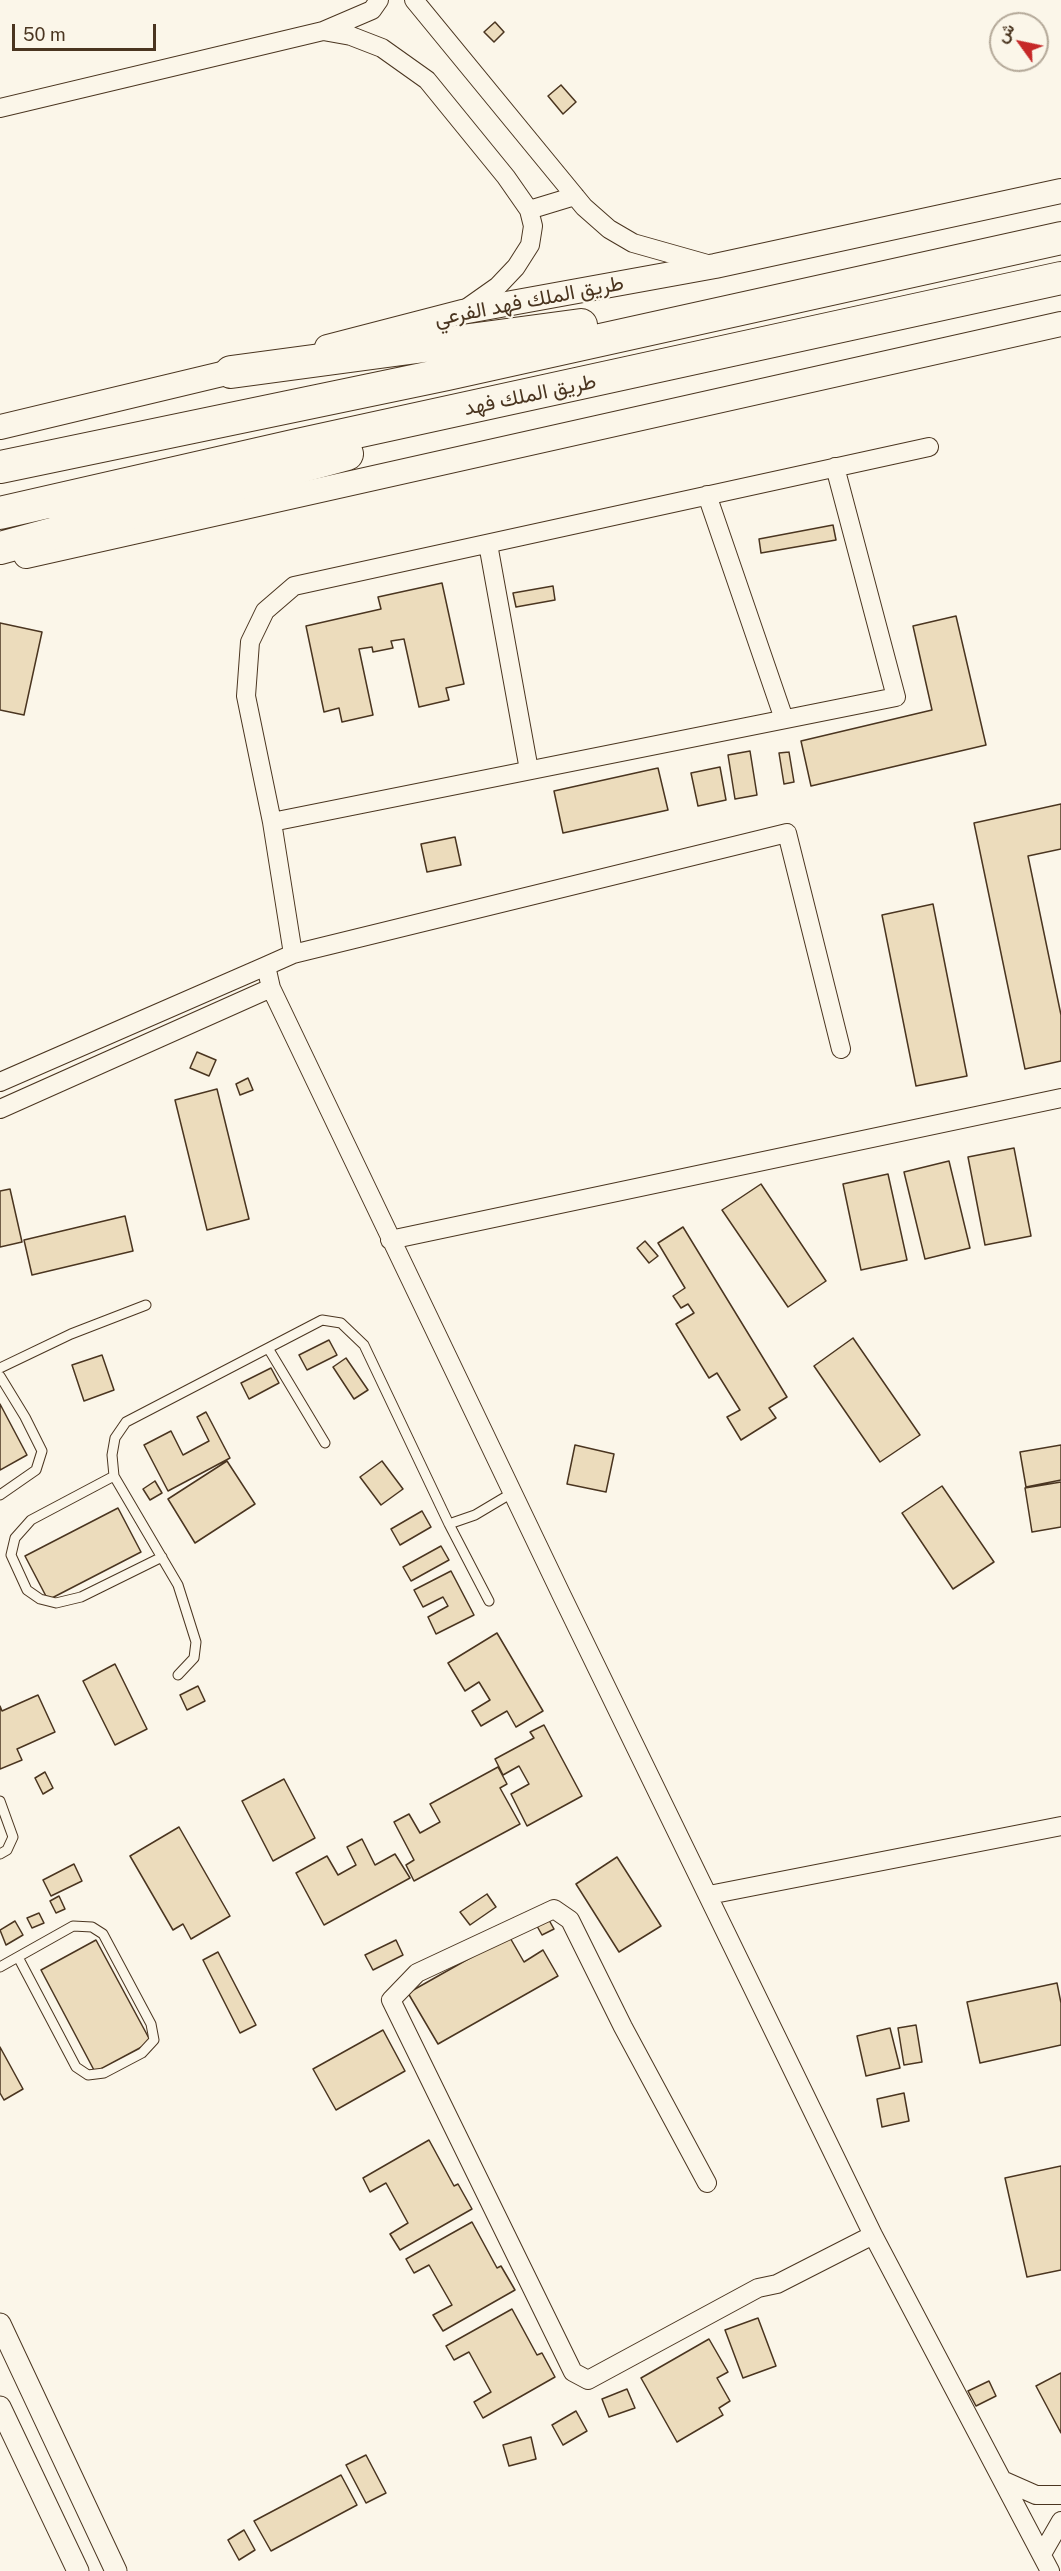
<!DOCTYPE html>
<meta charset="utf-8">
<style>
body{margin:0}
#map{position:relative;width:1061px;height:2571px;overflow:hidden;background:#fbf6e9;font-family:"Public Sans",Vazirmatn,sans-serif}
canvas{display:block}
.north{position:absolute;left:989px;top:12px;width:60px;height:60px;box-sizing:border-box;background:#fbf6e9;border:2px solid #b4a999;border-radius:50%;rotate:303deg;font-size:16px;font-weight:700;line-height:24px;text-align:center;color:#4a3520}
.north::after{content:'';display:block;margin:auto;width:21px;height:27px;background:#c62828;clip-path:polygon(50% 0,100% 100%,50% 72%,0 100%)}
.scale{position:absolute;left:12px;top:24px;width:144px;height:27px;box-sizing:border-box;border:3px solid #4a3520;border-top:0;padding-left:8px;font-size:18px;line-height:21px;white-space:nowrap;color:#4a3520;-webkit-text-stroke:4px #fbf6e9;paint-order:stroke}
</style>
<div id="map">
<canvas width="1061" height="2571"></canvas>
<div class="north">ش</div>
<div class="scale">50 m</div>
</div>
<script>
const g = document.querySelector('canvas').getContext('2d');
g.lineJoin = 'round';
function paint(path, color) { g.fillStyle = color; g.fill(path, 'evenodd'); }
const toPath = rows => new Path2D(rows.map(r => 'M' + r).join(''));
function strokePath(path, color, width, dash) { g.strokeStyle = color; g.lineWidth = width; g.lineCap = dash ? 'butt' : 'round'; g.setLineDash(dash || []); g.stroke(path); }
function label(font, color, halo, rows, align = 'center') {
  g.font = font + ' "Public Sans",Vazirmatn,sans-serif'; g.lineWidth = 4.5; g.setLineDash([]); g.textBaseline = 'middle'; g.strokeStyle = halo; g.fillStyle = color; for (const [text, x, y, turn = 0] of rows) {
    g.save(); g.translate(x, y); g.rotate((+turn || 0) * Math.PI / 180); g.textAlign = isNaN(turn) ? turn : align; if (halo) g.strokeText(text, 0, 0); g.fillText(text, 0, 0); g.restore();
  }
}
const building = toPath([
 [495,22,504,32,494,42,484,32,495,22],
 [561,85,576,102,563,114,548,96,561,85],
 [833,525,836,540,761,553,759,539,833,525],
 [442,583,464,684,446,688,449,700,419,707,404,639,391,641,393,648,373,652,372,647,359,649,373,715,342,722,339,708,324,712,306,626,381,609,378,597,442,583],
 [553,586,555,600,516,607,513,593,553,586],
 [956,616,986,745,811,786,801,741,932,710,913,626,956,616],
 [0,623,42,632,24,715,0,710,0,623],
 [750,751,757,795,735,799,728,755,750,751],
 [789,752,794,782,784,784,779,753,789,752],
 [720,767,726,800,698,806,691,773,720,767],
 [658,768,668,810,563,833,554,791,658,768],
 [1061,804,1061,849,1028,856,1061,1015,1061,1061,1025,1069,974,823,1061,804],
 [455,837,461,865,427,872,421,844,455,837],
 [933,904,967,1076,916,1086,882,915,933,904],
 [197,1052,216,1060,209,1076,190,1068,197,1052],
 [248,1078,253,1090,240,1095,236,1084,248,1078],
 [217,1089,249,1219,207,1230,175,1100,217,1089],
 [1014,1148,1031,1236,985,1245,968,1157,1014,1148],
 [949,1161,970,1248,925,1259,904,1172,949,1161],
 [888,1174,907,1260,861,1270,843,1184,888,1174],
 [761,1184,826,1281,788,1307,722,1210,761,1184],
 [10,1189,22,1242,0,1247,0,1191,10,1189],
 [125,1216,133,1251,32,1275,24,1240,125,1216],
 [683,1227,787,1397,769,1408,776,1418,741,1440,727,1417,740,1410,717,1373,709,1378,676,1324,694,1313,688,1304,681,1308,673,1296,685,1288,658,1243,683,1227],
 [645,1241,658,1256,649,1263,637,1248,645,1241],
 [853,1338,920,1435,880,1462,814,1366,853,1338],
 [329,1340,337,1355,307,1370,299,1355,329,1340],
 [102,1355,114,1390,84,1401,72,1365,102,1355],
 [346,1358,368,1390,354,1399,333,1367,346,1358],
 [271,1368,279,1383,249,1399,241,1383,271,1368],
 [0,1404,27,1455,0,1470,0,1404],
 [206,1412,230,1458,168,1491,144,1445,171,1431,183,1455,209,1441,197,1417,206,1412],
 [575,1445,614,1454,606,1492,567,1484,575,1445],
 [1061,1445,1061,1480,1026,1487,1020,1452,1061,1445],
 [227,1461,255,1504,195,1543,168,1499,227,1461],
 [382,1461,403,1489,381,1505,360,1477,382,1461],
 [155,1481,162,1493,150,1500,143,1489,155,1481],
 [1061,1482,1061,1527,1032,1532,1025,1488,1061,1482],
 [942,1486,994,1562,953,1589,902,1513,942,1486],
 [118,1508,141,1552,48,1600,25,1556,118,1508],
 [422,1511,431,1527,400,1545,391,1529,422,1511],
 [441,1546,449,1560,411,1581,403,1567,441,1546],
 [451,1571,474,1615,436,1634,428,1617,448,1606,443,1597,423,1607,414,1590,451,1571],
 [497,1633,543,1711,516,1727,507,1711,481,1726,472,1711,490,1700,479,1682,465,1691,448,1663,497,1633],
 [115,1664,147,1729,115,1745,83,1681,115,1664],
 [198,1686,205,1701,187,1710,180,1695,198,1686],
 [38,1695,55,1732,17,1749,22,1760,0,1769,0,1706,2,1711,38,1695],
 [544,1725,582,1796,527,1826,511,1794,529,1784,519,1766,503,1775,495,1759,534,1738,530,1732,544,1725],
 [498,1767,507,1784,500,1788,520,1824,414,1881,406,1865,414,1860,394,1822,409,1814,420,1833,440,1822,430,1804,498,1767],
 [45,1772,53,1788,43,1794,35,1778,45,1772],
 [284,1779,315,1838,273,1861,242,1801,284,1779],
 [179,1827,230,1916,191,1939,183,1924,173,1930,130,1856,179,1827],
 [362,1839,375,1865,395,1854,410,1878,324,1925,296,1873,327,1856,338,1875,356,1865,347,1847,362,1839],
 [617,1857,661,1926,619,1952,576,1884,617,1857],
 [74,1864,82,1881,51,1896,43,1880,74,1864],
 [487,1894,496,1907,470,1925,460,1912,487,1894],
 [59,1896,65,1909,56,1913,50,1901,59,1896],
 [39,1913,44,1923,32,1928,27,1918,39,1913],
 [545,1913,554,1929,542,1935,533,1919,545,1913],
 [15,1921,23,1935,6,1945,0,1930,15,1921],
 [509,1936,524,1962,543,1950,558,1976,438,2044,408,1993,509,1936],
 [96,1940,151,2042,95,2072,41,1970,96,1940],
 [396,1940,403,1955,373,1970,365,1955,396,1940],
 [218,1952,256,2025,240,2033,203,1960,218,1952],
 [1057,1983,1061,2003,1061,2045,980,2063,967,2002,1057,1983],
 [916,2025,922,2062,904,2065,898,2028,916,2025],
 [890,2028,900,2068,866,2076,857,2036,890,2028],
 [383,2030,405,2071,336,2110,313,2069,383,2030],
 [0,2047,23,2089,4,2100,0,2093,0,2047],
 [904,2093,909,2121,882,2127,877,2099,904,2093],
 [429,2140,454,2186,458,2184,472,2209,400,2250,390,2234,408,2223,386,2183,370,2192,363,2178,429,2140],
 [1061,2166,1061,2270,1027,2277,1005,2178,1061,2166],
 [472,2222,497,2268,501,2266,515,2290,443,2331,433,2315,452,2305,429,2265,414,2273,406,2259,472,2222],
 [512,2309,537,2355,542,2353,555,2377,483,2418,474,2402,491,2392,469,2352,454,2360,446,2346,512,2309],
 [758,2318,776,2366,743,2378,725,2330,758,2318],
 [709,2339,728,2372,717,2378,730,2401,719,2408,723,2415,677,2442,641,2378,709,2339],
 [1061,2373,1061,2433,1036,2386,1061,2373],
 [989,2381,996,2396,976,2406,968,2391,989,2381],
 [627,2389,635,2408,609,2417,602,2399,627,2389],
 [576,2411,587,2431,563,2445,552,2425,576,2411],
 [531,2437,536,2459,509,2466,503,2445,531,2437],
 [366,2455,386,2493,366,2503,346,2465,366,2455],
 [341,2475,357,2505,271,2551,254,2521,341,2475],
 [244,2530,255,2550,239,2560,228,2540,244,2530]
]);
paint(building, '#ecdcbc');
strokePath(building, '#4a3520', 1.5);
const service = toPath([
 [268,1348,325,1443],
 [0,1368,71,1334,146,1305],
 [0,1376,25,1417,42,1451,36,1470,0,1495],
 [114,1476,31,1520,15,1538,11,1555,27,1590,40,1599,56,1603,81,1597,162,1557],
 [449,1524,489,1601],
 [178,1675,194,1658,196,1642,178,1585,114,1476,112,1455,115,1438,126,1422,322,1320,341,1323,364,1345,449,1524,475,1515,512,1493],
 [0,1801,13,1837,7,1850,0,1854],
 [0,1967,73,1926,92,1927,103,1934,151,2024,154,2040,142,2053,104,2073,88,2075,76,2067,18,1957]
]);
const minor = toPath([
 [414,0,584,207,609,229,633,243,711,265],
 [323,31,351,36,382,48,427,80,506,177,529,210,533,226,530,245,516,267,498,286,464,310],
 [0,108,323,31,372,10,379,0],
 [529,210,575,196],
 [929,447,294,586,265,611,250,642,246,696,272,822,293,954,266,966,271,988,562,1596,873,2235,1050,2571],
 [707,495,784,719],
 [488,544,529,770],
 [272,822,896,697,835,467],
 [293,954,787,833,841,1049],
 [0,1082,266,966],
 [0,1109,271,988],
 [390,1240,1061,1098],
 [709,1895,1061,1826],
 [707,2183,623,2027,570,1920,554,1909,417,1973,391,2000,573,2372,588,2380,758,2288,777,2284,873,2235],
 [1002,2480,1036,2495,1061,2495],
 [1042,2554,1061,2521]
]);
const tertiary = toPath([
 [0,2324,116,2571],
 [0,2407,78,2571]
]);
const secondary = toPath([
 [327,347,462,312,715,266,1061,191],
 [0,427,247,368],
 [26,556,1061,324]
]);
const motorway = toPath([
 [231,372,581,325],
 [0,467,447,374,1061,238],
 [0,513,297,445,1061,278],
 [0,548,347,454]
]);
strokePath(service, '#4a3520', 11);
strokePath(minor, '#4a3520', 20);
strokePath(tertiary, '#4a3520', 23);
strokePath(secondary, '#4a3520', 26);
strokePath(motorway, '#4a3520', 34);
strokePath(service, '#fbf6e9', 9);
strokePath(minor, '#fbf6e9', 18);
strokePath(tertiary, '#fbf6e9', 21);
strokePath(secondary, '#fbf6e9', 24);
strokePath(motorway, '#fbf6e9', 32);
label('21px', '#4a3520', '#fbf6e9', [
 ["طريق الملك فهد الفرعي",529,301,-11],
 ["طريق الملك فهد",530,395,-12]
]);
</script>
